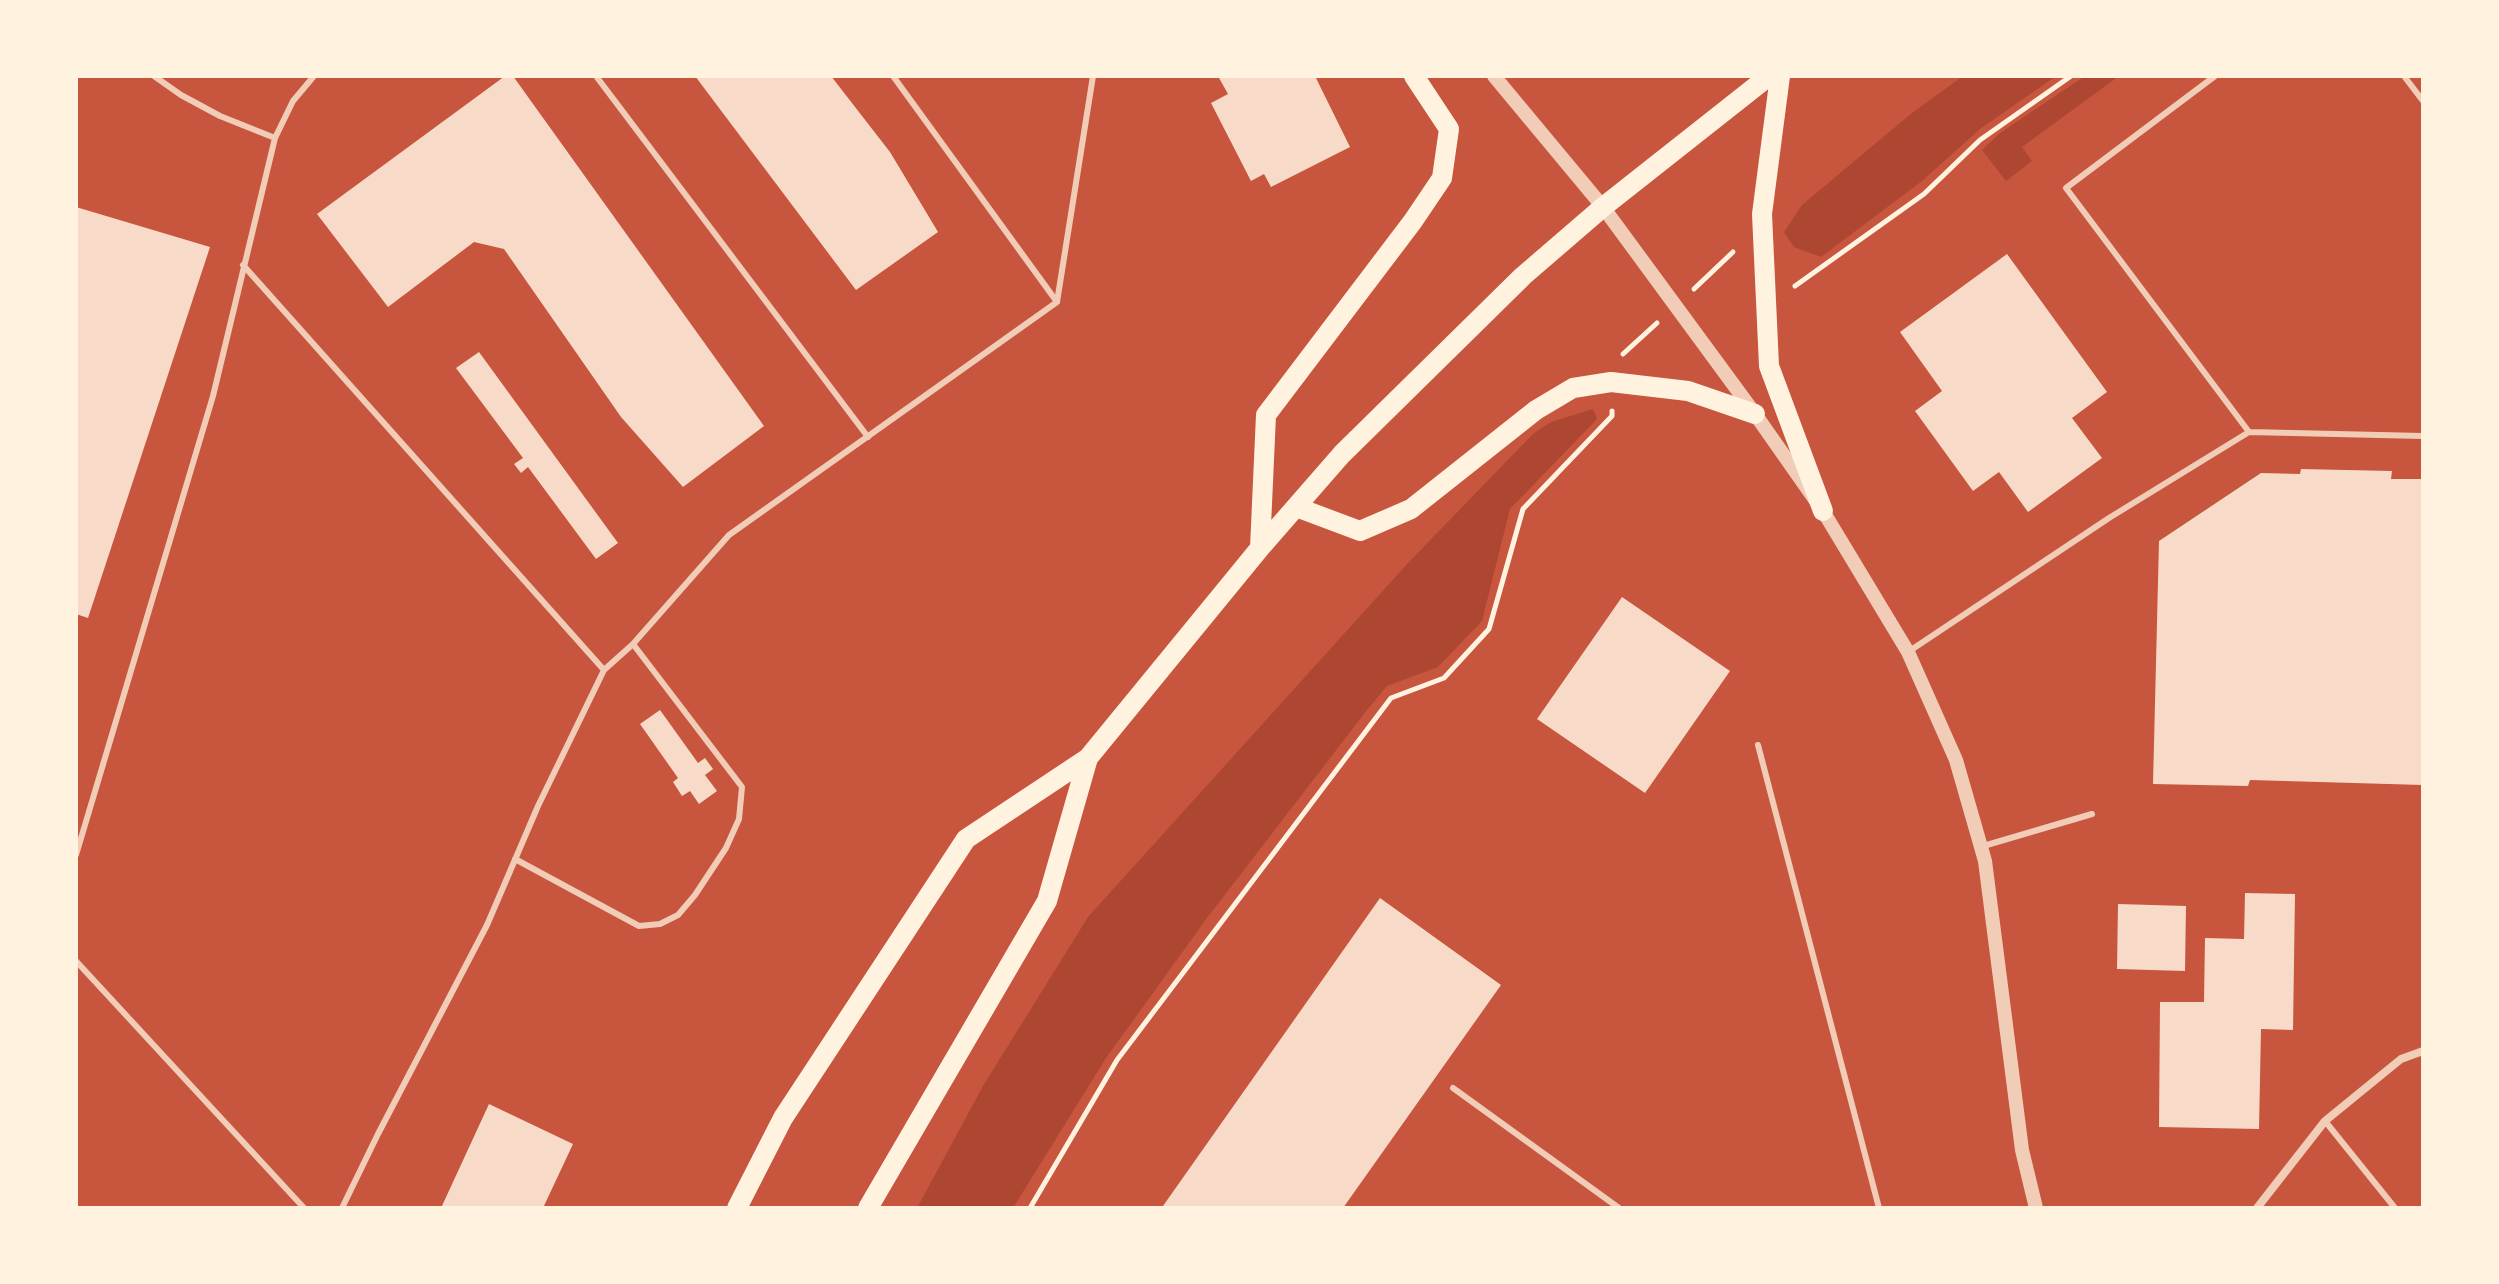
<!DOCTYPE html>
<style>
body{margin:0}
#map{position:relative;width:2499px;height:1284px;overflow:hidden;background:#c8553d;font-family:Spectral,serif}
canvas{display:block}
.frame{position:absolute;inset:0;border:78px solid #fff3e0;pointer-events:none}
</style>
<div id="map">
<canvas width="2499" height="1284"></canvas>
<div class="frame"></div>
</div>
<script>
const g = document.querySelector('canvas').getContext('2d');
g.lineJoin = 'round';
function paint(path, color) { g.fillStyle = color; g.fill(path, 'evenodd'); }
const toPath = rows => new Path2D(rows.map(r => 'M' + r).join(''));
function strokePath(path, color, width, dash) { g.strokeStyle = color; g.lineWidth = width; g.lineCap = dash ? 'butt' : 'round'; g.setLineDash(dash || []); g.stroke(path); }
paint(toPath([
 [1963,76,2056,76,1980,129,1922,181,1821,257,1794,247,1784,232,1802,205,1912,113],
 [2085,76,2119,76,2022,147,2032,161,2006,181,1982,150,2000,133],
 [1593,409,1597,419,1510,509,1482,621,1438,667,1387,686,1367,710,1207,918,1106,1058,1013,1208,917,1208,983,1086,1088,917,1408,563,1533,434,1551,422]
]), '#ae4732');
paint(toPath([
 [505,76,513,76,764,426,683,487,621,417,504,249,474,242,388,307,317,214],
 [695,76,831,76,890,152,938,232,856,290],
 [1218,76,1315,76,1350,147,1271,187,1264,174,1251,181,1211,103,1228,94],
 [76,207,210,247,88,618,76,614],
 [2007,254,2107,392,2072,418,2102,458,2028,512,1999,472,1973,491,1915,411,1942,391,1900,332],
 [479,352,618,543,596,559,528,467,521,473,514,464,523,458,456,368],
 [2301,469,2392,471,2391,479,2423,479,2423,785,2250,780,2248,786,2153,784,2159,541,2261,473,2300,474],
 [1622,597,1730,671,1645,793,1537,719],
 [660,710,698,763,705,758,713,769,705,775,717,791,699,804,690,791,682,796,673,782,678,778,640,724],
 [2245,893,2295,894,2293,1030,2261,1029,2259,1129,2159,1127,2160,1002,2204,1002,2205,938,2244,939],
 [1380,898,1501,985,1343,1208,1167,1208,1163,1206],
 [2118,904,2186,906,2185,971,2117,969],
 [489,1104,573,1144,543,1208,441,1208]
]), '#f7dbc8');
strokePath(toPath([
 [1795,286,1924,194,1980,140,2071,76],
 [1694,289,1733,252],
 [1623,354,1657,323],
 [1030,1208,1117,1060,1391,698,1444,678,1489,629,1523,509,1612,416,1612,411]
]), '#fff3e0', 5);
strokePath(toPath([
 [154,76,181,95,220,116,275,138],
 [596,76,868,437],
 [893,76,1057,302],
 [2215,76,2066,188,2249,432],
 [2404,76,2423,101],
 [243,265,604,670],
 [1908,652,2109,518,2249,432,2423,436],
 [1758,745,1879,1208],
 [1980,847,2092,814],
 [76,855,213,396,275,138,293,101,314,76],
 [515,859,639,926,660,924,678,915,695,895,726,848,739,819,742,787,633,644],
 [76,961,304,1208],
 [1453,1088,1619,1208],
 [2325,1121,2395,1208],
 [342,1208,378,1134,487,925,538,806,604,670,633,644,729,535,1057,302,1093,76]
]), '#f1ccb7', 6);
strokePath(toPath([
 [2257,1208,2325,1121,2401,1059,2423,1051]
]), '#f1ccb7', 8);
strokePath(toPath([
 [1494,76,1603,207,1755,414,1823,511,1908,652,1956,760,1985,861,2022,1150,2036,1208]
]), '#f1ccb7', 14);
strokePath(toPath([
 [1780,76,1762,214,1769,366,1823,511],
 [1296,507,1360,531,1411,509,1536,410,1573,388,1611,382,1688,391,1755,414],
 [1260,548,1266,415,1413,221,1442,178,1449,129,1414,76],
 [737,1208,783,1118,966,839,1088,758,1260,548,1342,454,1523,276,1603,207,1769,76],
 [868,1208,1047,901,1088,758]
]), '#fff3e0', 20);
</script>
